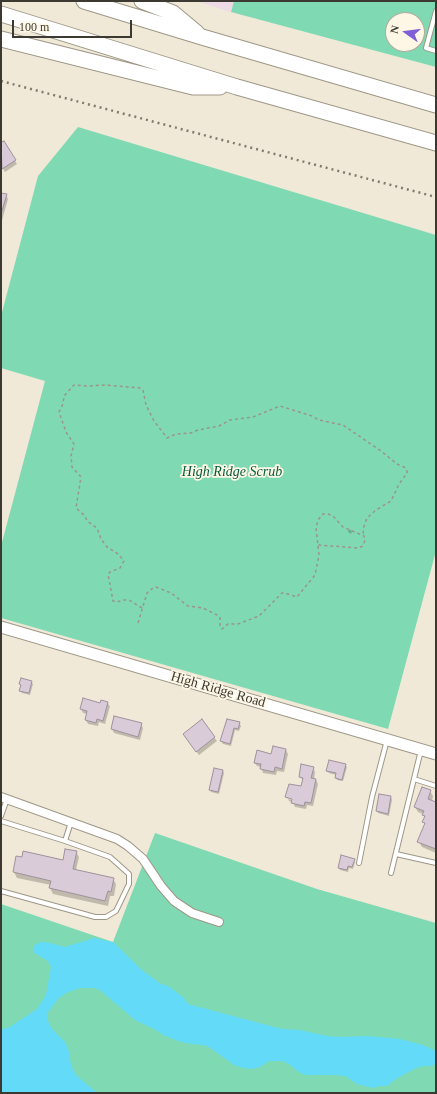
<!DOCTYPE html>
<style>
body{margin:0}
#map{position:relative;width:437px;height:1094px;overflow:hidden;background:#f0e9d8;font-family:Georgia,serif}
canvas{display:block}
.frame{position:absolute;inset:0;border:2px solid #3b3932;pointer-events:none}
.north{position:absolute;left:385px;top:12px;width:40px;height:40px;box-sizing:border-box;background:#fef7e5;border:1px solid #b0ab9d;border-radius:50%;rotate:284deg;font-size:11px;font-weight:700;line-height:16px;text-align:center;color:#3b3932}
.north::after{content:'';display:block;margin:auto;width:14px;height:18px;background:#805fd9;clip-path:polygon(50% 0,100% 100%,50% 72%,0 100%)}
.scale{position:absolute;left:12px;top:20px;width:120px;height:18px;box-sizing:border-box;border:2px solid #3b3932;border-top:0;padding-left:5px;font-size:12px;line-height:14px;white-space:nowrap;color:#3b3932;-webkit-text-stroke:3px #fef7e5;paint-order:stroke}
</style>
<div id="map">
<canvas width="437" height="1094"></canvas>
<div class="frame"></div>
<div class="north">N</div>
<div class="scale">100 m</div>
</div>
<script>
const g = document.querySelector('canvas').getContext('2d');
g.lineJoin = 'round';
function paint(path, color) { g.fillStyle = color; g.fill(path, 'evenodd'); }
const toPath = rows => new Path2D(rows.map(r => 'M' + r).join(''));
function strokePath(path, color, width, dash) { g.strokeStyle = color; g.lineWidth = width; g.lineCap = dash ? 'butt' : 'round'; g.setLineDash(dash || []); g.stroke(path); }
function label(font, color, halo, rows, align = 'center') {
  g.font = font + ' Georgia,serif'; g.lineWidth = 3.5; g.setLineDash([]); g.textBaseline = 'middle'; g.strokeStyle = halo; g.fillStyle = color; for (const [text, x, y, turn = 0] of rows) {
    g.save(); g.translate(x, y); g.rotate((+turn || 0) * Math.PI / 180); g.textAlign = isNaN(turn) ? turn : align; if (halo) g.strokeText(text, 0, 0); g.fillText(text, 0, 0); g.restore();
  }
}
paint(toPath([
 [196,1,234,1,231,12]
]), '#efd9e5');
paint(toPath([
 [234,1,436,1,436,67,231,12],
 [393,20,417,20,417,44,393,44],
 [78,127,436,235,436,551,388,729,1,618,1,546,45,381,1,368,1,316,38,176],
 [155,833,317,889,436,923,436,1093,1,1093,1,904,113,942]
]), '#7fdab3');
paint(toPath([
 [94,938,113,942,142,970,161,984,168,986,183,997,188,1004,282,1029,300,1030,327,1036,344,1037,367,1036,400,1039,423,1045,436,1051,436,1063,432,1066,423,1066,414,1069,396,1079,387,1086,380,1086,373,1088,357,1084,345,1076,336,1075,307,1075,300,1073,289,1064,282,1061,269,1061,260,1067,252,1069,243,1068,234,1065,209,1047,203,1045,192,1044,181,1042,163,1035,156,1030,135,1020,100,990,94,988,80,988,66,993,58,999,48,1012,48,1021,52,1029,65,1042,70,1054,70,1060,72,1068,76,1075,97,1093,1,1093,1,1029,8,1028,37,1009,46,995,51,967,48,961,33,952,34,946,40,942,46,942,65,947]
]), '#63dbf8');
paint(toPath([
 [3,142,17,164,5,172,1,166,1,144],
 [1,194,6,195,8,199,1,224],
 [349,529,352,531,351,534,348,532],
 [31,682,33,684,30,695,22,693,20,691,21,687,20,684],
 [107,703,110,706,105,724,99,722,98,726,88,724,86,720,88,714,83,713,81,709],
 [227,720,239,723,241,726,239,731,235,730,231,746,223,744,221,741],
 [201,721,217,741,199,755,186,738],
 [141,724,143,728,140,740,114,733,112,729],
 [274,748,286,750,288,754,284,772,277,771,276,775,263,773,261,767,257,766,255,763,272,755],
 [345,765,347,767,343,781,337,780,336,775,329,773,327,771],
 [313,768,315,772,314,779,316,780,318,784,313,806,307,805,306,809,295,807,293,802,289,801,287,797,302,788,303,781,300,776],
 [288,796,297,801,288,799],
 [223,771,224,773,219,794,211,792,210,789],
 [430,791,433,796,432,801,436,803,436,853,422,847,419,842,425,825,424,822,425,819,423,814,418,812,415,807],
 [391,797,392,800,389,816,378,813,377,811],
 [76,852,79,857,76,870,113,879,116,884,114,896,110,896,108,906,53,894,50,888,51,885,17,878,14,872,17,857,64,862],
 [354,860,355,862,353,869,349,868,348,872,340,870,339,868]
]), '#0003');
const building = toPath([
 [4,141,16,160,2,169,1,142,4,141],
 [1,193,7,194,1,214,1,193],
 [21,678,32,681,29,693,19,691,21,685,19,684,21,678],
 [83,698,100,703,101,700,108,702,103,721,97,719,96,723,85,720,87,711,80,709,83,698],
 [114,716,142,723,138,737,111,729,114,716],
 [202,719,215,737,196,752,183,734,202,719],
 [227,719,240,722,238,729,234,728,230,744,220,741,227,719],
 [273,746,286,749,282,769,275,767,274,772,260,769,261,764,254,763,257,750,271,754,273,746],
 [329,760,346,764,342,780,335,778,336,773,326,771,329,760],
 [301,764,314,767,311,778,316,779,311,803,305,802,304,806,291,803,292,799,285,797,289,784,301,786,303,778,299,777,301,764],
 [214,768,223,770,218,792,209,790,214,768],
 [422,787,431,790,428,799,436,802,436,849,417,842,425,823,422,822,425,816,422,815,424,811,414,807,422,787],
 [379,794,391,796,388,814,376,811,379,794],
 [65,849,77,851,73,869,114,878,111,892,108,891,105,901,49,888,51,881,13,872,16,856,22,857,23,851,63,860,65,849],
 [341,855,355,859,352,867,348,866,347,870,338,868,341,855]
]);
paint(building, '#dacbd8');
strokePath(building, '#9f919d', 1);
const lane = toPath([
 [436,11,426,48,436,51],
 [414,779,436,786],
 [1,816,7,799],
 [1,821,65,841,110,857,129,874,129,884,116,911,106,917,95,917,1,891],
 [65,841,71,822],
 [396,854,436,863],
 [359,863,372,797,387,740],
 [391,873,421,750]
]);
const street = toPath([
 [1,797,117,839,128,846,143,859,161,886,174,901,192,913,219,922]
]);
const secondary = toPath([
 [1,627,436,754]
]);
const highway = toPath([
 [84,1,202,37,436,105],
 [142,1,173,13,197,33],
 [1,14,237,87,436,143],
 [1,39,193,87,220,87]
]);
strokePath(lane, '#9e9787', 6);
strokePath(street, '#9e9787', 10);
strokePath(secondary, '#9e9787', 13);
strokePath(highway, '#9e9787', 17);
strokePath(toPath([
 [142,608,129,600,123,600,117,602,113,601,108,574,110,572,120,568,124,561,118,554,107,547,101,539,97,528,87,521,85,516,76,508,81,477,72,467,71,456,74,444,66,432,59,412,63,404,64,396,74,385,88,386,105,385,140,388,143,390,146,405,154,421,167,438,176,434,191,433,198,430,219,426,230,420,253,417,280,406,312,416,319,420,343,425,381,451,397,464,404,467,407,470,407,473,399,484,391,501,376,510,367,518,364,526,363,535],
 [138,623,147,593,153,588,156,587,171,593,188,606,203,608,217,615,220,618,220,627,222,629,228,624,238,624,259,616,282,593,285,593,297,597,315,575,319,555,316,528,318,520,323,514,328,514,333,516,343,527,364,536,365,540,363,546,358,548,318,545]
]), '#9a9589', 1.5, [3, 3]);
strokePath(lane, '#fff', 4);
strokePath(street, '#fff', 8);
strokePath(secondary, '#fff', 11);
strokePath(highway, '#fff', 15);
strokePath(toPath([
 [1,81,436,197]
]), '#7f7b70', 2.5, [2, 4]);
label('italic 14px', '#065c41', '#fef7e5', [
 ["High Ridge Scrub",232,472]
]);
label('14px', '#3b3932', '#fef7e5', [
 ["High Ridge Road",218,690,16]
]);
</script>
